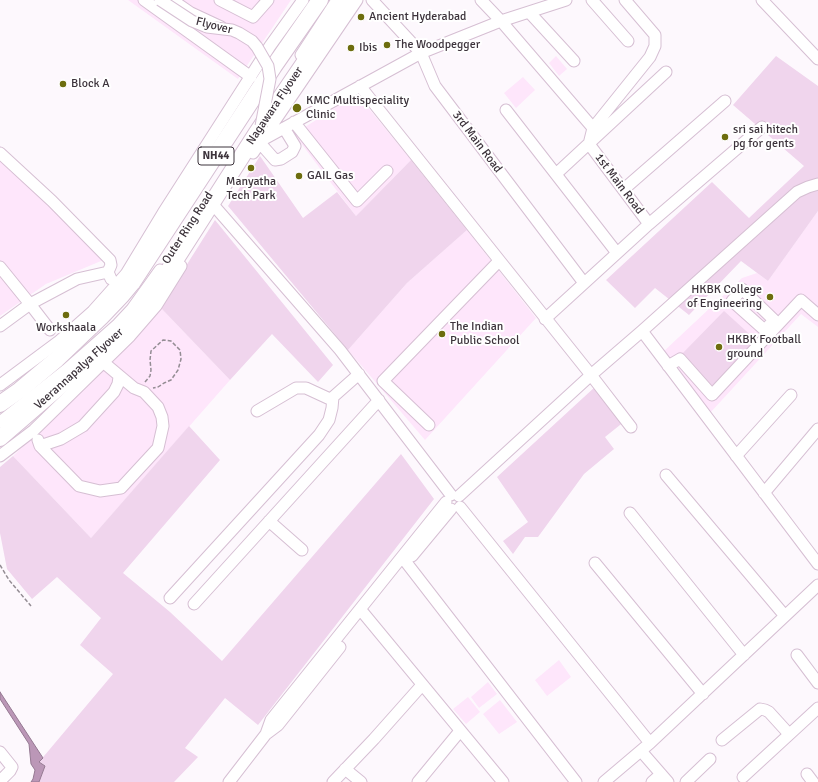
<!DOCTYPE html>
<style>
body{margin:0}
canvas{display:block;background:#fdf8fd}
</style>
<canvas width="818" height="782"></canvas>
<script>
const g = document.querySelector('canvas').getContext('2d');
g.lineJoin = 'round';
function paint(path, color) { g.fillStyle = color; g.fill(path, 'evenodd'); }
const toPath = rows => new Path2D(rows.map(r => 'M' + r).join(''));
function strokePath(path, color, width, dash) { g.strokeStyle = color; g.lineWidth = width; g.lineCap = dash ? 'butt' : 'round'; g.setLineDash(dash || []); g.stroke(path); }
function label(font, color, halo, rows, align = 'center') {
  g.font = font + ' Signika,sans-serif'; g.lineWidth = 4; g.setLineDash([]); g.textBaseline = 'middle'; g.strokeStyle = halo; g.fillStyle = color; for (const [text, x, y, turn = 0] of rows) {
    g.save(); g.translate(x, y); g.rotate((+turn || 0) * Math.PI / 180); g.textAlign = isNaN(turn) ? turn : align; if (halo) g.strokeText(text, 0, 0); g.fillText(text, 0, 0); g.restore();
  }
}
paint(toPath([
 [128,0,291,0,238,79],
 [556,56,567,69,559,76,549,63],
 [523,77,535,90,516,108,504,93],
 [357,94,411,160,356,216,294,134],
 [0,146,113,256,46,284,0,316],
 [818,211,818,327,801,314,710,413,663,352,742,278,757,273,768,281],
 [467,230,536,318,425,440,348,350,407,283],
 [160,307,230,380,91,538,13,456,111,359],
 [559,660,571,677,547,696,535,680],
 [488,682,497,694,479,708,471,697],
 [468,697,480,712,466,724,453,709],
 [500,700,517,722,499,734,483,714]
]), '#fee6fb');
paint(toPath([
 [776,56,818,86,818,211,768,281,741,261,689,315,655,288,635,308,606,280,712,182,749,218,804,166,733,105],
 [260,156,303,218,337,192,356,216,411,160,467,230,407,283,348,350,228,206],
 [215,220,333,365,318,382,272,334,230,380,160,307],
 [724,311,756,340,711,387,682,354],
 [596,386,625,421,605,437,614,449,584,474,538,537,525,537,513,554,503,541,528,522,497,477],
 [189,426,220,460,123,573,170,612,222,661,401,454,434,499,258,725,225,698,185,748,198,757,174,782,39,782,45,766,39,762,113,674,80,645,101,618,57,577,32,599,7,569,0,533,0,467,13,456,91,538]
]), '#f0d5ed');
const water = toPath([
 [0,692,43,758,39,762,45,766,39,782,31,782,33,779,35,770,31,764,29,744,0,699,0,692]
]);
paint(water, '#bb97b7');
strokePath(water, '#957992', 1);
const minor = toPath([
 [144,0,251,77],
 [172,0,191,13,221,27],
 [220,0,253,17,268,0],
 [372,0,421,53,435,86,584,283],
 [481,0,501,21,593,128],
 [592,0,628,41],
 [762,0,818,59],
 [529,12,574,61],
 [301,55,337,0],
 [360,86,591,375,631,427],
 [506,110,617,253],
 [294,122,357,201,387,171],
 [264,139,421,53,501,21,566,0],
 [260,143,275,160,281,159,292,152,295,146,284,128],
 [589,144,593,128,650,57,655,46,655,35,625,0],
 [589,144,649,224],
 [0,153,52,201,110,260,111,265,108,272],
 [253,153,357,0],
 [556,174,666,72],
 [624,189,725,101],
 [216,208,340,350,451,495],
 [0,267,30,304,50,330],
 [545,319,649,224,762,127],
 [0,326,30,304,77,279,108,272,111,279],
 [642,331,818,564],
 [772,331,801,300,818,315],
 [668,366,680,359,712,395,769,334,732,301,742,289,774,320,765,330],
 [0,385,58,342,93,311,126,274,163,213,270,46,303,0],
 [257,411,296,388,306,388,332,400],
 [0,422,66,370,118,324,132,309,160,270],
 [429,425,383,381,499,261],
 [38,440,40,446,61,439,83,426,114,392,118,384,119,377],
 [40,446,79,486,100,491,121,488,158,448,163,426,162,417,158,407,144,392,134,388,103,362],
 [0,456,34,430,130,336,156,306,181,266],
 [736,456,791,395],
 [666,475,785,616],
 [764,493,818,429],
 [459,496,591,375,642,331,797,192,808,187,818,184],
 [460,507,650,743],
 [630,513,744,655],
 [269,521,302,550],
 [412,556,451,509],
 [402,557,576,782],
 [595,563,703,694],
 [170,598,319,435,329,420,332,408,333,397,359,374],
 [194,604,379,400],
 [360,609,503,782],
 [797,655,818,683],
 [266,734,278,725,340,647],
 [722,740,760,709,765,710,769,712,789,734],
 [641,751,668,782],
 [0,752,12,767,10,771,0,781],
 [345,769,361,782],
 [807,774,813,782],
 [743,777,818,708],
 [229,782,266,734,271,720,446,502],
 [333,782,374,739,422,685],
 [418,782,460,731],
 [604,782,650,743,818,585],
 [652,782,661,774],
 [686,782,710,759]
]);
const highway = toPath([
 [0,404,20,390,57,359,101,317,122,295,132,283,274,66,320,0],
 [0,438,117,337,153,295,256,134,347,0]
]);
strokePath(minor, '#d6bfd3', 13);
strokePath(highway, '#d6bfd3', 18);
strokePath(toPath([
 [145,382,150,376,151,370,150,360,151,351,163,340,171,341,180,350,181,359,178,370,171,380,164,383,158,387,153,388],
 [0,565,9,580,31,606]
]), '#948d94', 1.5, [4, 2]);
strokePath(minor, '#fff', 11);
strokePath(highway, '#fff', 16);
const minorBridge = toPath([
 [160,0,192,21,207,27,232,30,239,33,252,41,257,47,268,66,270,79,261,126]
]);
strokePath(minorBridge, '#d6bfd3', 13, []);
strokePath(minorBridge, '#fff', 11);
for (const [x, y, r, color] of [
 [361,17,4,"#6d6d0e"],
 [387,45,4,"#6d6d0e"],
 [351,48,4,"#6d6d0e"],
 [63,84,4,"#6d6d0e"],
 [297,108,5,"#6d6d0e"],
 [725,137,4,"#6d6d0e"],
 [251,168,4,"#6d6d0e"],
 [299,176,4,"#6d6d0e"],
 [770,297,4,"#6d6d0e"],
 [66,315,4,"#6d6d0e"],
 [442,334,4,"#6d6d0e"],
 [719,347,4,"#6d6d0e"]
]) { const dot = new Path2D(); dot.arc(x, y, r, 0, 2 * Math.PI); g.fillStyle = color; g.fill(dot); strokePath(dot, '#fff', 1.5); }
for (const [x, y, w] of [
 [216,156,36]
]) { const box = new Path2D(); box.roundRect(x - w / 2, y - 9, w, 18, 3); g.fillStyle = '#fff'; g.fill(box); strokePath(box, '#3d343c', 1); }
label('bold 11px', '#3d343c', null, [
 ["NH44",216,156]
]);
label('12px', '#3d343c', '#fff', [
 ["Ancient Hyderabad",369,17],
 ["The Woodpegger",395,45],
 ["Ibis",359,48],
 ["Block A",71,84],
 ["KMC Multispeciality",306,101],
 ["Clinic",306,115],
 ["sri sai hitech",733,130],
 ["pg for gents",733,144],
 ["GAIL Gas",307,176],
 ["Manyatha",251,182,"center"],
 ["Tech Park",251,196,"center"],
 ["HKBK College",762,290,"right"],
 ["of Engineering",762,304,"right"],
 ["The Indian",450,327],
 ["Public School",450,341],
 ["Workshaala",66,328,"center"],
 ["HKBK Football",727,340],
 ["ground",727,354]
], 'left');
label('12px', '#3d343c', '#fff', [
 ["Flyover",214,26,14],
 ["Nagawara Flyover",275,106,-56],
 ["3rd Main Road",477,142,53],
 ["1st Main Road",619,184,53],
 ["Outer Ring Road",188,228,-57],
 ["Veerannapalya Flyover",79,369,-42]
]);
</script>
